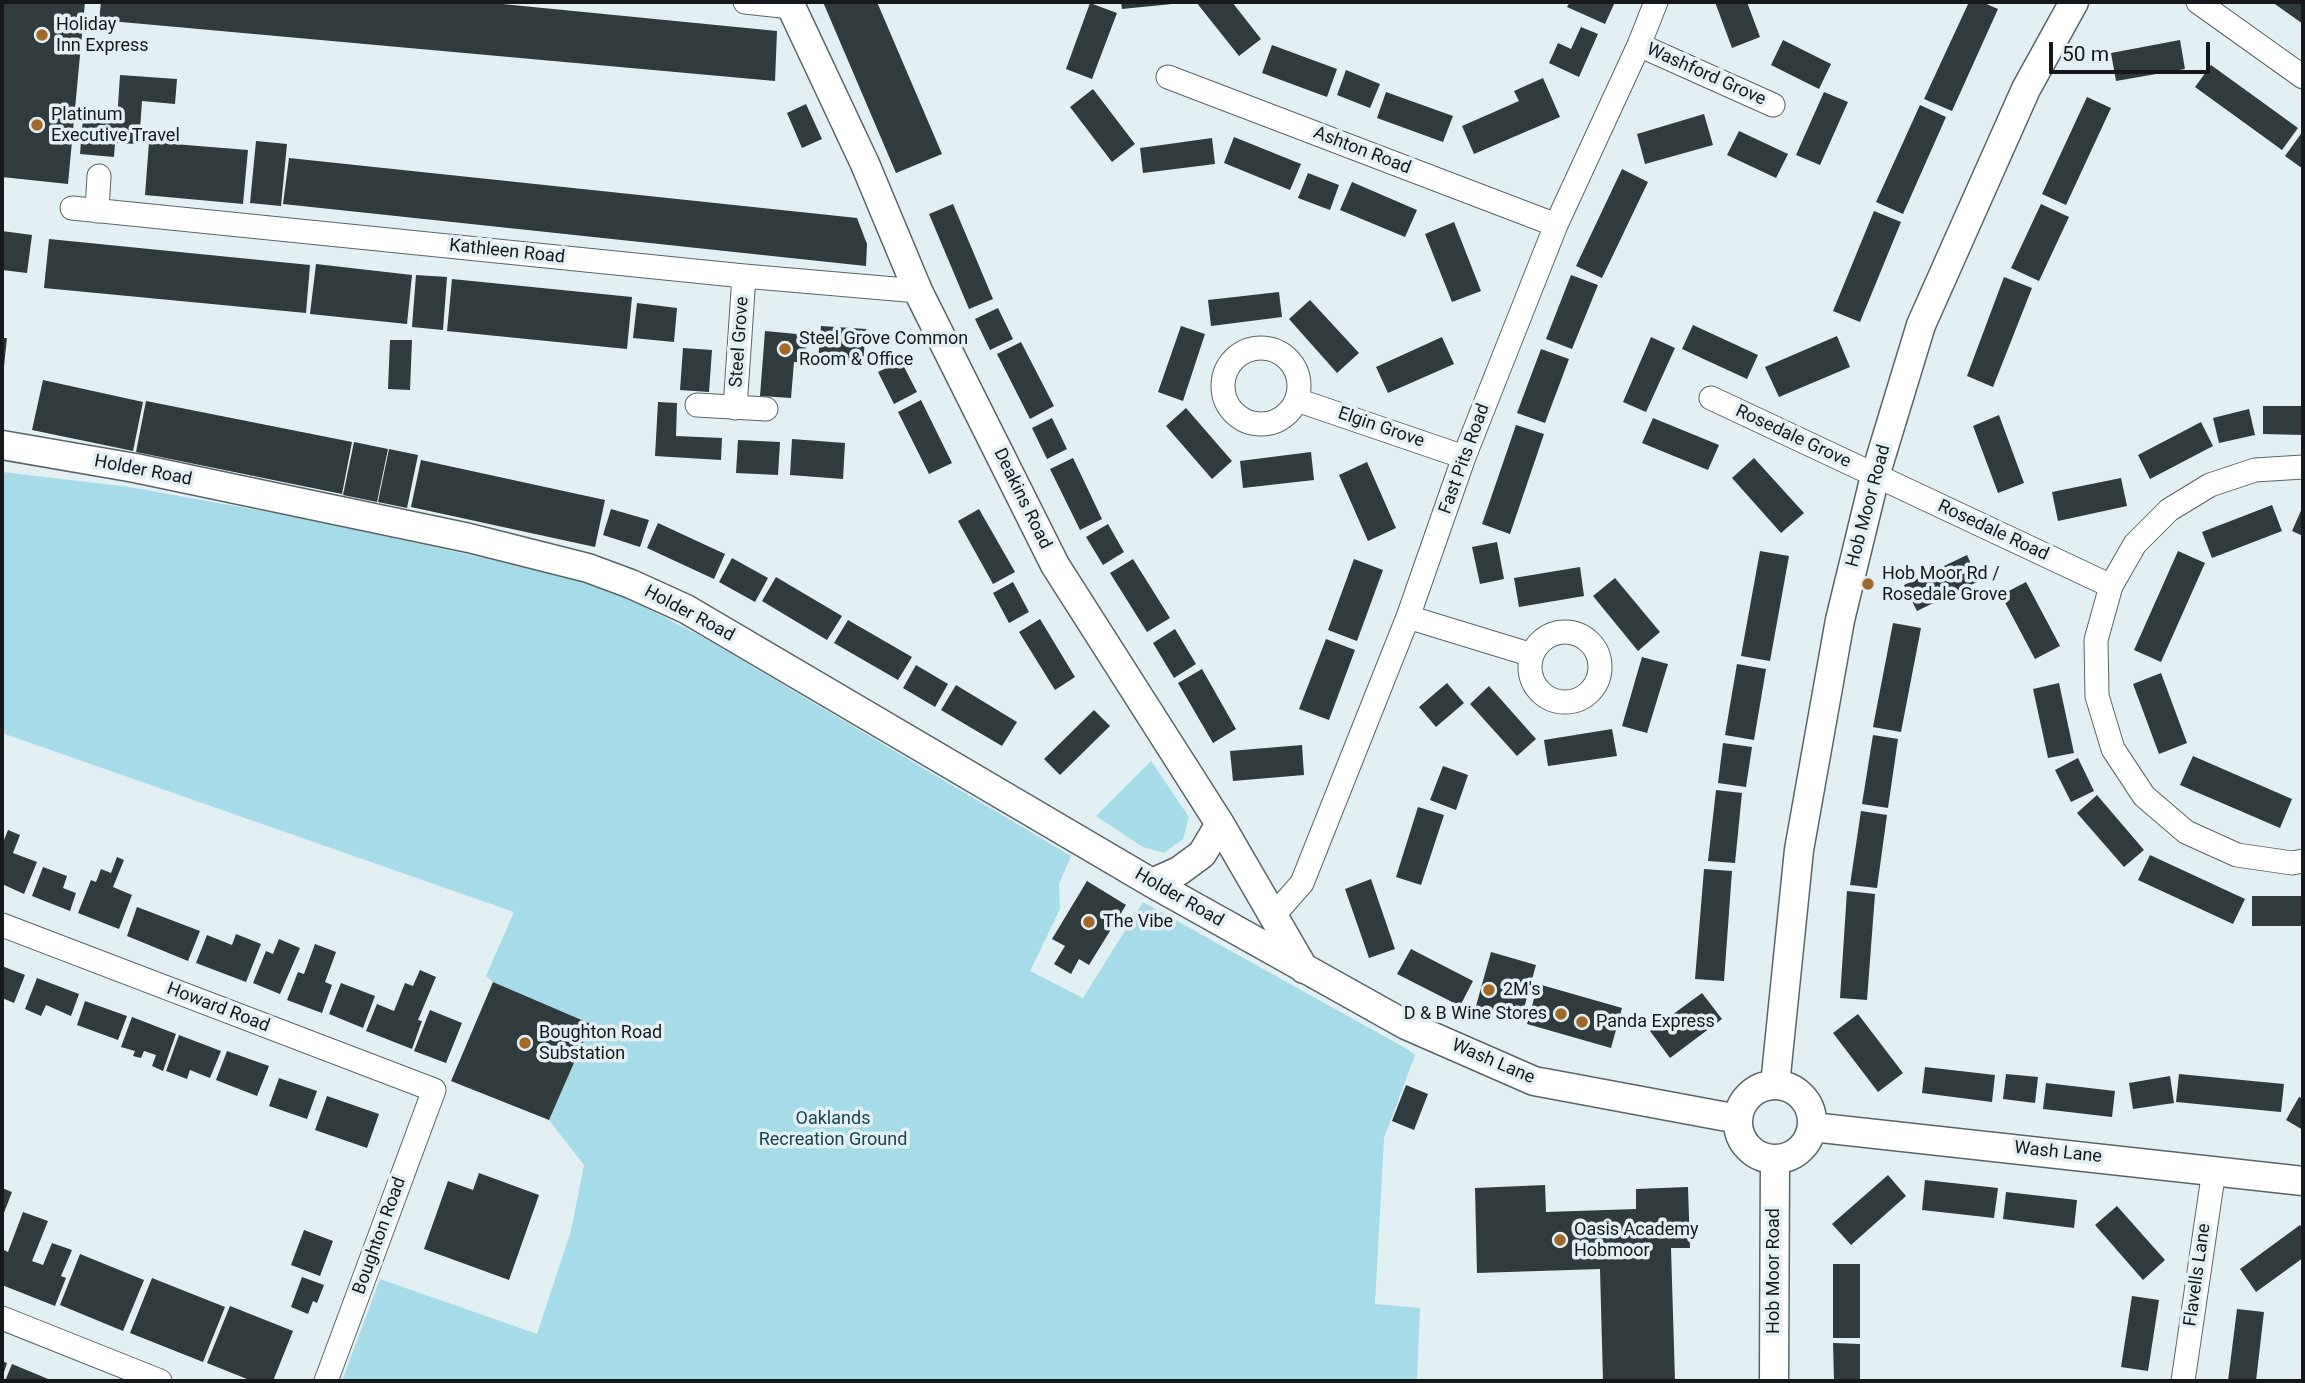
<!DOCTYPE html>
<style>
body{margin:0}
#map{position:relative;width:2305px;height:1383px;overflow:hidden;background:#e2eff3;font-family:Roboto,sans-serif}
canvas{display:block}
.frame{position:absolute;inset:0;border:4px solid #15191b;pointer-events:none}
.scale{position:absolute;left:2049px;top:42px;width:161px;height:32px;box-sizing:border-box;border:4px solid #15191b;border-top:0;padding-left:9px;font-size:21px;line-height:24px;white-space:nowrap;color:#15191b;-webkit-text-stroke:5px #e2eff3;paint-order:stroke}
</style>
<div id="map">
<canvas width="2305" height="1383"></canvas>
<div class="frame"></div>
<div class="scale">50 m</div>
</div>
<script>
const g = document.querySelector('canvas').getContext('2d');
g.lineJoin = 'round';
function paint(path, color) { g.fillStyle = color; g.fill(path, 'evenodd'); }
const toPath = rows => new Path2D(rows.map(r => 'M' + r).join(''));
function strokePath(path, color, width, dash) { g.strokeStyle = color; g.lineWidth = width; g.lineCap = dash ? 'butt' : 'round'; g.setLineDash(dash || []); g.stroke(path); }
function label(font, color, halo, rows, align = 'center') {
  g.font = font + ' Roboto,sans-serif'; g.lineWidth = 7; g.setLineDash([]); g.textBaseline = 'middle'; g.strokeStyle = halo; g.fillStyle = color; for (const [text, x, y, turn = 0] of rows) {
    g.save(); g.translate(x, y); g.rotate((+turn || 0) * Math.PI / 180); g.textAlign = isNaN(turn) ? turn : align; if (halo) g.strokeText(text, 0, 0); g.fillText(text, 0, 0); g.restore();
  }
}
paint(toPath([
 [2,472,129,487,307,519,539,570,593,585,628,598,706,639,1071,856,1059,884,1060,909,1030,971,1083,998,1143,902,1407,1049,1415,1055,1384,1138,1375,1304,1420,1308,1417,1381,342,1381,380,1279,537,1334,571,1231,584,1165,549,1120,591,1024,493,982,486,976,514,912,2,733],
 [1151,761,1189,817,1183,839,1164,853,1143,847,1096,816]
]), '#a6dbe8');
paint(toPath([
 [2,2,85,2,68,184,2,177],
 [101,2,482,2,777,31,775,81,99,20],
 [823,2,877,2,942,154,896,173],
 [1121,2,1172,2,1172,4,1122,9],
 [1196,2,1232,2,1261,39,1239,56],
 [1570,2,1615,2,1605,24,1567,7],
 [1715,2,1747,2,1760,37,1732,48],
 [1969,2,1982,2,1998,9,1952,111,1924,99],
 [2272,2,2303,2,2303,24],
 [1090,3,1117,13,1092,79,1066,69],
 [1581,27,1598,34,1579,77,1549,63,1558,43,1571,49],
 [1783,40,1831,64,1819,89,1771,65],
 [2180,40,2185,69,2116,81,2111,53],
 [1272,45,1337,69,1327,97,1262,73],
 [2211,65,2298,128,2282,150,2195,87],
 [1346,70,1380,84,1370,108,1337,95],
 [120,75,177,79,175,104,142,101,139,144,115,143,114,157,80,154,83,118,117,120],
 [1543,78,1560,117,1474,154,1462,126,1519,101,1514,91],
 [1093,89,1135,144,1112,162,1070,107],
 [1386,92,1453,116,1443,142,1377,118],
 [1824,92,1848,102,1820,165,1796,155],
 [2087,97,2111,108,2066,205,2042,194],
 [806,104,822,139,802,148,787,113],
 [1920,105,1946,117,1903,214,1876,202],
 [1704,114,1713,145,1645,164,1637,134],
 [1739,131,1788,154,1776,178,1727,155],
 [2303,131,2303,169,2285,156],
 [1234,137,1301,164,1290,190,1224,163],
 [1212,138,1215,164,1143,173,1140,148],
 [256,141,287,144,281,206,250,203],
 [149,142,248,150,243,204,145,195],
 [289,158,857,218,867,244,866,266,283,204],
 [1622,169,1648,182,1602,278,1576,266],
 [1308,173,1339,185,1330,210,1298,198],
 [1352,182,1417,210,1405,237,1340,210],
 [953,204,993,299,969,309,929,214],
 [2041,204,2069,217,2039,281,2011,268],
 [1874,211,1901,222,1860,322,1833,311],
 [1454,222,1481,291,1452,302,1425,234],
 [2,231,32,235,27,273,2,270],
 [49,239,310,265,306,313,44,288],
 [316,264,412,275,407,324,310,314],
 [416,275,447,277,443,330,412,327],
 [1571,275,1598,285,1572,349,1546,339],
 [2004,277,2032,288,1993,387,1967,376],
 [452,279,632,297,627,349,447,331],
 [1279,292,1282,317,1211,326,1208,300],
 [1310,300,1359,353,1337,373,1289,319],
 [637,303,677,308,674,342,633,338],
 [998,308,1013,339,990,350,975,319],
 [1693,325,1758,355,1747,379,1682,349],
 [821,326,866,329,863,363,818,360],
 [1181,326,1205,334,1183,401,1158,392],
 [765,331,807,335,805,363,794,362,791,398,760,396],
 [1837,336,1850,367,1779,397,1765,367],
 [1442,337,1454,364,1388,393,1376,367],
 [1651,337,1675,348,1646,412,1623,402],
 [2,338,7,338,4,366,2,366],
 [390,340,412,340,410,390,388,389],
 [1021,342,1054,406,1030,419,997,354],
 [683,348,712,350,709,392,680,390],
 [1541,349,1569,359,1545,423,1517,413],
 [901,361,917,392,894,404,878,372],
 [43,380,143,402,133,451,32,430],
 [921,400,952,463,929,474,898,412],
 [146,401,352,442,342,494,136,452],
 [658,402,677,403,676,436,722,438,721,460,655,456],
 [2263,406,2303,406,2303,435,2263,434],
 [1186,408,1232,461,1212,479,1166,426],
 [2249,409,2255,435,2219,443,2213,418],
 [1999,415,2024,483,1998,493,1973,426],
 [1052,418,1067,449,1047,459,1032,428],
 [1653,418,1719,445,1708,470,1642,443],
 [2201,422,2213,446,2150,479,2138,455],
 [1516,425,1544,434,1510,534,1482,524],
 [792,439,845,443,843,479,790,475],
 [738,440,780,442,778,475,736,473],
 [354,442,388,449,377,502,343,495],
 [389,449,418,455,407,508,378,502],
 [1311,452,1314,480,1243,488,1240,461],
 [1073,458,1102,519,1080,530,1050,469],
 [1754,458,1804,513,1781,533,1732,478],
 [421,460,605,500,595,547,411,507],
 [1367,462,1396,528,1368,541,1339,475],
 [2121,478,2127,506,2058,521,2052,492],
 [2272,505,2282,531,2212,558,2202,532],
 [2303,506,2303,536,2292,531],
 [611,509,649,520,640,547,603,535],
 [979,509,1015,572,993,584,958,521],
 [658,523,725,554,714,579,647,548],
 [1108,524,1124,552,1103,565,1086,537],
 [1497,542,1504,579,1480,584,1472,547],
 [1760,551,1789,556,1770,661,1741,656],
 [2178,551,2205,563,2161,662,2134,650],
 [1967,555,1979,581,1917,611,1904,585],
 [732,558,768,578,755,602,719,582],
 [1133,559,1170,618,1147,632,1110,573],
 [1354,559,1383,570,1357,641,1328,630],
 [1580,567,1584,596,1519,607,1514,578],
 [776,577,842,616,827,640,762,601],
 [1615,578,1660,632,1638,651,1593,596],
 [1013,582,1029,612,1009,623,993,593],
 [2026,582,2060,646,2035,659,2001,595],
 [1040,619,1075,677,1055,690,1019,632],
 [848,620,912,657,898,680,834,643],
 [1893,623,1921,628,1901,732,1873,727],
 [1175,629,1196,664,1174,678,1153,643],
 [1326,639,1355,650,1329,720,1299,709],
 [1642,657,1668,664,1647,733,1622,726],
 [1737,664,1766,669,1754,740,1725,735],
 [916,665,948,684,935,707,903,688],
 [1202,669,1236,729,1213,743,1178,683],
 [2161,673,2187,743,2159,754,2133,684],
 [1447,683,1464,703,1436,727,1419,707],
 [2059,683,2074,753,2048,758,2033,689],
 [956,685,1017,722,1002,746,941,710],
 [1489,686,1536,739,1517,756,1470,704],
 [1094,710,1110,726,1060,775,1044,759],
 [1612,729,1617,756,1548,766,1544,740],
 [1873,735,1898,739,1888,808,1862,804],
 [1723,743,1752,747,1746,787,1718,783],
 [1302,745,1304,775,1233,781,1230,751],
 [2193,756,2292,799,2280,828,2180,785],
 [2078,758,2094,791,2071,802,2055,770],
 [1443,766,1468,775,1456,810,1430,800],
 [1716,790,1742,793,1735,863,1708,861],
 [2097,795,2144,850,2124,867,2077,813],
 [1418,807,1444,815,1421,885,1396,877],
 [1861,811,1887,815,1877,888,1850,885],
 [8,830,20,835,13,853,37,862,24,894,2,884,2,845],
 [2150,855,2245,899,2233,924,2138,880],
 [117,857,124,860,113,887,132,895,119,929,78,913,91,880,96,882,101,869,111,873],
 [43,867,67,876,63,888,76,893,70,911,32,896],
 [1704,869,1732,871,1724,981,1695,979],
 [1371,879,1395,949,1369,958,1345,889],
 [1087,881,1126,905,1089,965,1079,959,1071,974,1054,964,1065,946,1052,939],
 [1847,891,1875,894,1867,1000,1840,998],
 [2252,896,2303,896,2303,926,2252,926],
 [137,907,200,931,188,961,127,936],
 [236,934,261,944,246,982,196,963,207,935,232,945],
 [279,939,300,948,280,994,253,983,266,951,273,954],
 [315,944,336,952,325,982,332,985,322,1013,287,1000,298,972,304,974],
 [1411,949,1473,981,1460,1006,1397,974],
 [1491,952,1536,965,1521,1019,1476,1006],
 [2,966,25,975,14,1003,2,998],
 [420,970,436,977,418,1020,422,1021,412,1049,366,1031,377,1004,394,1011,405,983,413,986],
 [37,978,79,994,71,1016,46,1005,41,1016,25,1009],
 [493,982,591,1024,549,1120,451,1081],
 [341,983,375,996,363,1028,329,1014],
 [1538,984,1622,1008,1611,1048,1527,1024],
 [1702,993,1722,1019,1670,1058,1650,1031],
 [85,1001,127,1016,118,1040,77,1025],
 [430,1010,462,1023,446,1063,414,1051],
 [1858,1014,1903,1073,1878,1092,1833,1033],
 [132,1017,176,1034,163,1071,152,1066,156,1055,144,1051,141,1058,133,1056,135,1051,121,1047],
 [179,1035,221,1051,210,1078,190,1070,187,1079,166,1071],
 [227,1051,269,1066,257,1096,216,1080],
 [1925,1067,1995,1075,1992,1102,1922,1093],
 [2006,1074,2038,1077,2035,1103,2003,1099],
 [2179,1074,2284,1084,2281,1112,2176,1102],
 [2170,1076,2174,1103,2133,1109,2129,1083],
 [279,1078,317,1091,307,1119,269,1106],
 [2046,1083,2115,1091,2112,1117,2043,1109],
 [1406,1085,1428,1094,1414,1130,1392,1121],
 [327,1096,379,1114,367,1148,315,1130],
 [2299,1097,2303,1099,2303,1130,2286,1120],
 [479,1173,539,1195,509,1280,424,1249,448,1181,473,1190],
 [1888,1175,1906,1196,1851,1245,1832,1224],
 [1925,1180,1998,1188,1994,1218,1922,1210],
 [1545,1185,1546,1212,1636,1209,1636,1189,1688,1187,1690,1248,1671,1248,1675,1381,1603,1381,1600,1269,1477,1273,1475,1188],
 [2,1188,12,1192,2,1218],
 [2006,1192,2077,1200,2074,1228,2003,1219],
 [2117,1206,2165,1260,2143,1280,2095,1225],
 [23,1212,48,1221,32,1261,43,1265,52,1243,72,1250,61,1276,66,1278,55,1306,2,1285,2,1249,8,1252],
 [2300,1225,2303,1229,2303,1258,2256,1292,2240,1269],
 [304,1230,333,1241,320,1276,291,1265],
 [80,1254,144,1280,123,1331,60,1305],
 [1833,1264,1860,1264,1860,1338,1833,1338],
 [302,1277,324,1285,317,1303,313,1301,308,1314,291,1307],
 [152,1278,225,1307,203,1362,130,1333],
 [2132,1296,2159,1300,2148,1371,2121,1367],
 [230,1306,293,1331,273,1381,252,1381,207,1363],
 [2237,1309,2264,1312,2256,1381,2228,1381],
 [1833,1343,1860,1344,1860,1381,1834,1381],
 [2,1361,7,1363,2,1378],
 [12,1364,53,1381,5,1381]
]), '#303b3e');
const minor = toPath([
 [745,2,791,7],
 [2198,2,2303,77],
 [1639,45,1773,105],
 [1168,77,1556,225],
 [72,208,744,276,918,291],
 [97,211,99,176],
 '1223 386a38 38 0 1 1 76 0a38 38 0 1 1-76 0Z',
 [1711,398,2111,586],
 [1297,400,1464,457],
 [697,405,766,409],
 [735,408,744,276],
 [2303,467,2255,470,2210,485,2169,510,2135,544,2111,586,2096,640,2097,696,2113,749,2144,796,2186,832,2237,855,2292,863,2303,861],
 [1408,617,1532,655],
 '1530 667a35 35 0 1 1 70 0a35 35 0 1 1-70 0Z',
 [1274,915,1302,883,1408,617,1464,457,1556,225,1639,45,1656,2],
 [2,925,434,1090,326,1381],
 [2,1318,160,1381],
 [2183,1381,2214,1170]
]);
const tertiary = toPath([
 [789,2,865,164,918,291,1055,565,1220,824,1304,969],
 [2,445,135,468,469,538,588,568,631,584,686,609,1152,883,1406,1025,1534,1081,1738,1119],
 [1152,883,1179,871,1202,854,1220,824],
 [1775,1085,1799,850,1840,620,1875,476,1921,325,2026,89,2074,2],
 '1738 1122a37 37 0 1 1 74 0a37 37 0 1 1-74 0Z',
 [1812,1127,2303,1181],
 [1774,1381,1775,1160]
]);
strokePath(minor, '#586467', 25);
strokePath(tertiary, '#586467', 31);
strokePath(minor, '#fff', 23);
strokePath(tertiary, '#fff', 28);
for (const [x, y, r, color] of [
 [42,35,7,"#a26828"],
 [37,125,7,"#a26828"],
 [785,349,7,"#a26828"],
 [1868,584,7,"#a26828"],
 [1089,922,7,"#a26828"],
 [1489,990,7,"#a26828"],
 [1561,1014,7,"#a26828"],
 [1582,1022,7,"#a26828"],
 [525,1043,7,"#a26828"],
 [1560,1240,7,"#a26828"]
]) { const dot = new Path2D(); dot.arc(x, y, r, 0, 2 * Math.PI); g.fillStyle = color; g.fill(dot); strokePath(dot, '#e2eff3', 2.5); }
label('18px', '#15191b', '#e2eff3', [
 ["Holiday",56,25],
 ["Inn Express",56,46],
 ["Platinum",51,115],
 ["Executive Travel",51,136],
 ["Steel Grove Common",799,339],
 ["Room & Office",799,360],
 ["Hob Moor Rd /",1882,574],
 ["Rosedale Grove",1882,595],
 ["The Vibe",1103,922],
 ["2M's",1503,990],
 ["D & B Wine Stores",1547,1014,"right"],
 ["Panda Express",1596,1022],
 ["Boughton Road",539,1033],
 ["Substation",539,1054],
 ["Oasis Academy",1574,1230],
 ["Hobmoor",1574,1251]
], 'left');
label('18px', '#15191b', '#e2eff3', [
 ["Washford Grove",1706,75,24],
 ["Ashton Road",1362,151,21],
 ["Kathleen Road",507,252,6],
 ["Steel Grove",740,342,-86],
 ["Elgin Grove",1381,428,19],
 ["Rosedale Grove",1793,437,25],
 ["Fast Pits Road",1465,459,-70],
 ["Holder Road",143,471,11],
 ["Deakins Road",1022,499,64],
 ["Hob Moor Road",1869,506,-75],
 ["Rosedale Road",1993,531,25],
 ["Holder Road",689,614,28],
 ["Holder Road",1179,898,30],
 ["Howard Road",218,1008,21],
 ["Wash Lane",1493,1062,23],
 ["Wash Lane",2058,1153,6],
 ["Boughton Road",380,1236,-70],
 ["Hob Moor Road",1774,1271,-90],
 ["Flavells Lane",2198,1275,-82]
]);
label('18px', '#164550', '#e2eff3', [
 ["Oaklands",833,1119],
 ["Recreation Ground",833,1140]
]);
</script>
